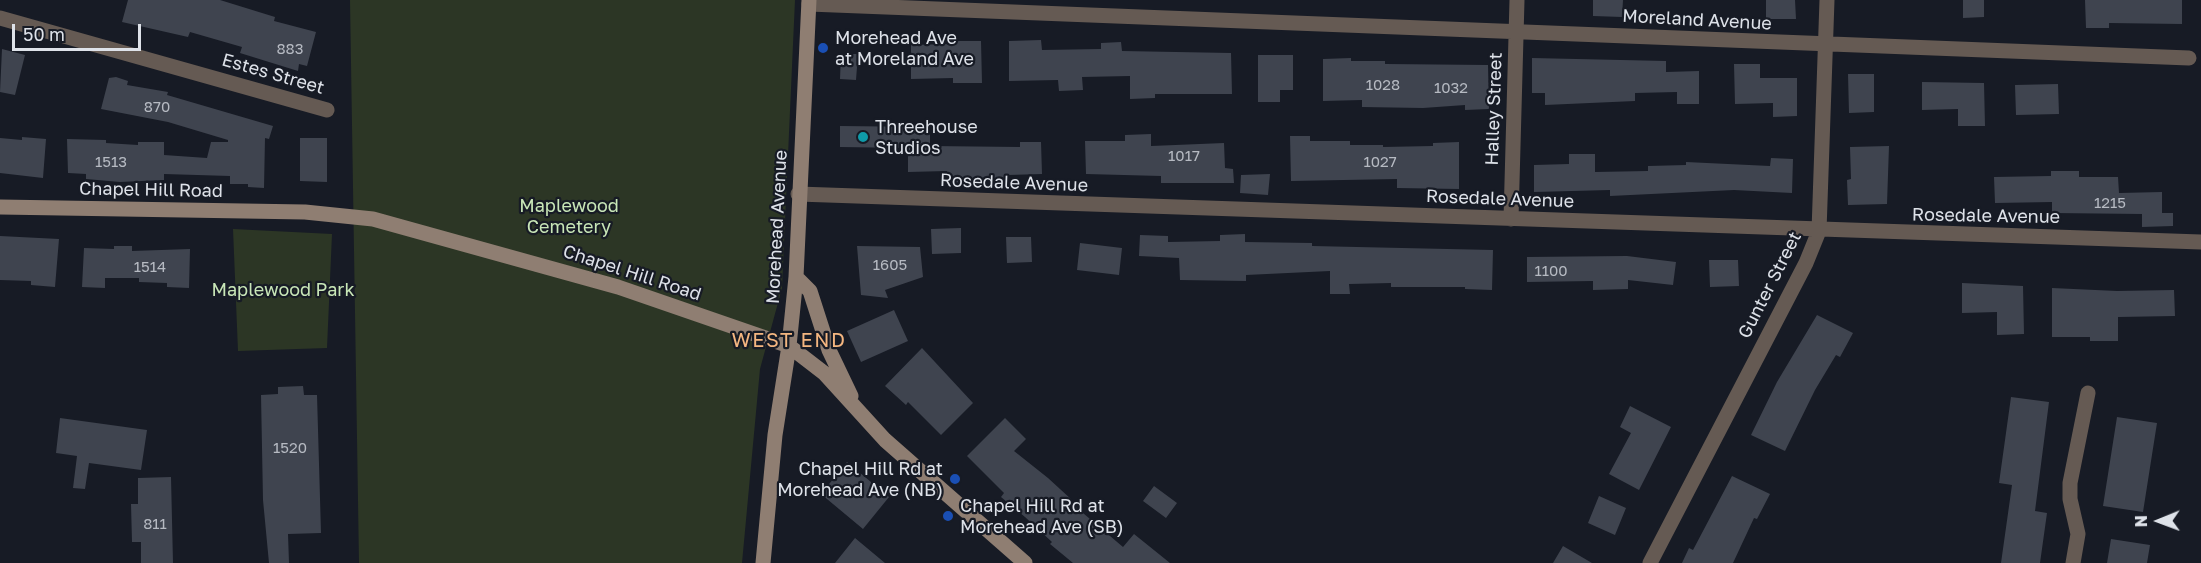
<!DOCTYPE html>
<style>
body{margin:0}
#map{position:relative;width:2201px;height:563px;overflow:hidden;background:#171b25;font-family:"Golos Text",sans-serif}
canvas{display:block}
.north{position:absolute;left:2129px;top:491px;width:60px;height:60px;-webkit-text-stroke:4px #171b25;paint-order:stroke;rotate:269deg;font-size:16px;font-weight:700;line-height:24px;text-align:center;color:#dee2e9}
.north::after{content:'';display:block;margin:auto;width:21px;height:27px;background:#dee2e9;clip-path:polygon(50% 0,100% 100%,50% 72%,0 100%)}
.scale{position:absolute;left:12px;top:24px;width:129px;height:27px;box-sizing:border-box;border:3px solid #dee2e9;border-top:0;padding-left:8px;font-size:18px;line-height:21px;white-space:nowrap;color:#dee2e9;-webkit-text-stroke:4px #171b25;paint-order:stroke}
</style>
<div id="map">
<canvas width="2201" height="563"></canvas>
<div class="north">N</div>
<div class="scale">50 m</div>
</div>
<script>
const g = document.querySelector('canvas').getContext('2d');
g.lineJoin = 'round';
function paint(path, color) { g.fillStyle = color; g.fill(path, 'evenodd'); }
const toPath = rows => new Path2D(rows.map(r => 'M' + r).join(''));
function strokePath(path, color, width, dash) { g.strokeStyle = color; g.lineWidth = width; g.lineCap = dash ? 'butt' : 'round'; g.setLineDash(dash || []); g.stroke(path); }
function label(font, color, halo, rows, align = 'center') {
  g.font = font + ' "Golos Text",sans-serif'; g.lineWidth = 4.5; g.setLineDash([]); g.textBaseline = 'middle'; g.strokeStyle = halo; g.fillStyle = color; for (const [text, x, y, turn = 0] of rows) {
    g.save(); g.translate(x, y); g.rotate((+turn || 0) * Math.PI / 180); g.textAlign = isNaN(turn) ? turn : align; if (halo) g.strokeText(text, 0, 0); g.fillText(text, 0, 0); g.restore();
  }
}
paint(toPath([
 [350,0,795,0,782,288,760,369,742,563,359,563],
 [233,229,332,234,327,348,238,351]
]), '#2c3625');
paint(toPath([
 [128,0,220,0,275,17,274,21,316,32,307,66,299,64,298,71,240,53,242,47,190,32,188,37,122,22],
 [1593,0,1623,0,1622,17,1593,16],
 [1766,0,1795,0,1796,19,1766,19],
 [1963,0,1984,0,1984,17,1963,18],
 [2085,0,2182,0,2182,24,2109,23,2109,28,2086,28],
 [1041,40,1042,50,1101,49,1101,43,1121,42,1122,51,1231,53,1232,94,1155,94,1155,98,1130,99,1130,76,1082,77,1083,90,1059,91,1058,80,1009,81,1009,41],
 [952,41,981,41,982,83,953,83,953,78,911,79,911,45,952,44],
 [2,49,25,55,15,95,0,92],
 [841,54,858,54,856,80,840,79],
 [1258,55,1293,55,1293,90,1280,90,1280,102,1258,102],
 [1351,58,1351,61,1385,61,1385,64,1488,65,1489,109,1465,110,1465,105,1423,108,1362,107,1362,100,1323,101,1323,59],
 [1532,58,1666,61,1666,72,1699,71,1699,104,1677,104,1677,92,1635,93,1635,101,1545,105,1545,93,1532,93],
 [1734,64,1760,64,1760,78,1797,78,1797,116,1773,117,1773,103,1735,104],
 [1848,74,1874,74,1874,112,1849,113],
 [116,77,128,81,127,85,168,92,167,95,273,126,269,139,265,138,264,188,248,187,248,184,230,184,230,176,164,174,164,180,120,182,86,179,86,174,68,173,67,139,106,140,106,143,138,145,138,142,164,142,164,155,207,158,211,142,228,142,228,140,168,122,101,109,109,78],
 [1922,82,1984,83,1985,126,1958,126,1958,109,1922,110],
 [2058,84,2059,114,2016,115,2015,85],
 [840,126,930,127,930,146,1020,147,1020,142,1041,142,1042,174,1008,175,1008,179,948,183,947,171,908,172,908,148,840,147],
 [1151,134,1151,146,1224,143,1225,168,1233,169,1234,183,1161,183,1161,176,1086,174,1085,141,1125,141,1125,135],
 [1290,136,1310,136,1310,141,1350,141,1350,145,1383,145,1383,147,1433,146,1433,143,1459,142,1459,189,1397,188,1397,179,1291,181],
 [22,137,46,139,43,178,0,173,0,138,22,140],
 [300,138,327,138,327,182,300,181],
 [1889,146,1887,204,1848,205,1847,180,1851,179,1850,147],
 [1569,154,1595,154,1595,172,1648,171,1648,166,1686,165,1686,162,1770,166,1771,158,1793,159,1792,193,1734,190,1610,196,1610,190,1534,192,1534,165,1569,164],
 [2051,171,2079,171,2079,177,2118,177,2119,193,2162,192,2162,213,2173,213,2173,226,2142,227,2142,214,2052,213,2052,202,1995,203,1994,177,2051,176],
 [1270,174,1268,195,1240,193,1241,175],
 [961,228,961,253,932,254,931,229],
 [1245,234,1245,242,1312,243,1312,246,1493,250,1492,290,1465,289,1465,287,1391,287,1391,283,1349,284,1350,294,1330,294,1330,271,1246,275,1246,281,1180,280,1179,258,1139,256,1140,235,1168,236,1168,242,1220,241,1220,235],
 [0,236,59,239,55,287,31,285,31,281,0,280],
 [1006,237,1031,237,1032,262,1007,263],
 [1080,243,1122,248,1119,275,1077,270],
 [114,246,132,246,132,251,190,249,189,288,167,287,167,283,139,282,139,278,105,278,105,288,82,287,84,248,114,249],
 [857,246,920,247,923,277,885,290,888,298,861,295],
 [1627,256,1676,262,1673,285,1628,280,1628,289,1593,290,1593,281,1527,282,1527,257],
 [1709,260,1738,260,1739,286,1710,287],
 [1962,283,2023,286,2024,334,1997,335,1997,312,1962,313],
 [2052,288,2117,291,2174,290,2175,316,2118,317,2118,341,2090,341,2090,337,2052,337],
 [894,310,908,341,861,362,847,331],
 [1817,315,1853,333,1840,357,1836,355,1815,390,1785,451,1751,435,1777,382],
 [922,348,973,403,941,435,908,402,906,405,885,386],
 [303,386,304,395,317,395,321,533,288,534,289,563,269,563,263,500,261,395,278,394,278,387],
 [2011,397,2049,402,2035,511,2047,513,2040,563,2001,563,2012,485,1999,483],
 [1630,406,1671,427,1639,490,1609,474,1631,433,1620,427],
 [2117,417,2157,423,2143,512,2103,506],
 [60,418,147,430,141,470,89,463,85,489,73,488,77,456,56,453],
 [1005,418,1026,439,1014,451,1048,478,1072,500,1070,502,1123,547,1134,534,1170,563,1073,563,1050,544,1052,542,1025,517,1001,497,1004,493,967,456],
 [847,462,889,497,863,529,821,494],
 [1732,476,1770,494,1757,519,1754,518,1733,563,1682,563,1689,548,1693,550],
 [171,477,173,563,141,563,141,542,132,542,131,504,138,504,138,478],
 [1154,486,1177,503,1166,518,1143,501],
 [1599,496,1626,508,1615,535,1588,523],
 [855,538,885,563,835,563],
 [2111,539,2150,545,2147,563,2107,563],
 [1563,546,1592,563,1553,563]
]), '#3f444f');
strokePath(toPath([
 [809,4,2189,58],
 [0,18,327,110],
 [798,194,2201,242],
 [1511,219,1517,0],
 [1650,563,1806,263,1819,231,1827,0],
 [2073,563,2078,534,2070,499,2070,483,2088,393]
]), '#655a53', 15);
strokePath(toPath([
 [0,207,305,212,373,219,618,287,789,346,824,373,885,440,1025,563],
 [796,277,810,291,829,350,851,396],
 [763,563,775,435,789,346,796,277,809,0]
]), '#8f7e72', 15);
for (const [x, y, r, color] of [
 [823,48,6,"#1a4fb4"],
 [863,137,6,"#0f9aa8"],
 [955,479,6,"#1a4fb4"],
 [948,516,6,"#1a4fb4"]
]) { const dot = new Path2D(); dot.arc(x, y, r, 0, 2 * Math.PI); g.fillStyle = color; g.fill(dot); strokePath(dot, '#171b25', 2); }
label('15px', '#b6bac2', null, [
 ["883",290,49],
 ["1028",1383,85],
 ["1032",1451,88],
 ["870",157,107],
 ["1017",1184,156],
 ["1513",111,162],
 ["1027",1380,162],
 ["1215",2110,203],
 ["1605",890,265],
 ["1514",150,267],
 ["1100",1551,271],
 ["1520",290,448],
 ["811",155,524]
]);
label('18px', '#dee2e9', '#171b25', [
 ["Moreland Avenue",1697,20,3],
 ["Estes Street",273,74,16],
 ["Halley Street",1494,109,-88],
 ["Rosedale Avenue",1014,183,2],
 ["Chapel Hill Road",151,190,1],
 ["Rosedale Avenue",1500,199,2],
 ["Rosedale Avenue",1986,216,1],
 ["Morehead Avenue",777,227,-87],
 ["Chapel Hill Road",632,273,18],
 ["Gunter Street",1770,285,-63]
]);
label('18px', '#dee2e9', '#171b25', [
 ["Morehead Ave",835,38],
 ["at Moreland Ave",835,59],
 ["Threehouse",875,127],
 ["Studios",875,148],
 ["Chapel Hill Rd at",943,469,"right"],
 ["Morehead Ave (NB)",943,490,"right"],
 ["Chapel Hill Rd at",960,506],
 ["Morehead Ave (SB)",960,527]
], 'left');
label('18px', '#c8e6b7', '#171b25', [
 ["Maplewood",569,206],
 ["Cemetery",569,227],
 ["Maplewood Park",283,290]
]);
g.letterSpacing = '1.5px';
label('20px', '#f4b680', '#171b25', [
 ["WEST END",789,341]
]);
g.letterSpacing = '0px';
</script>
